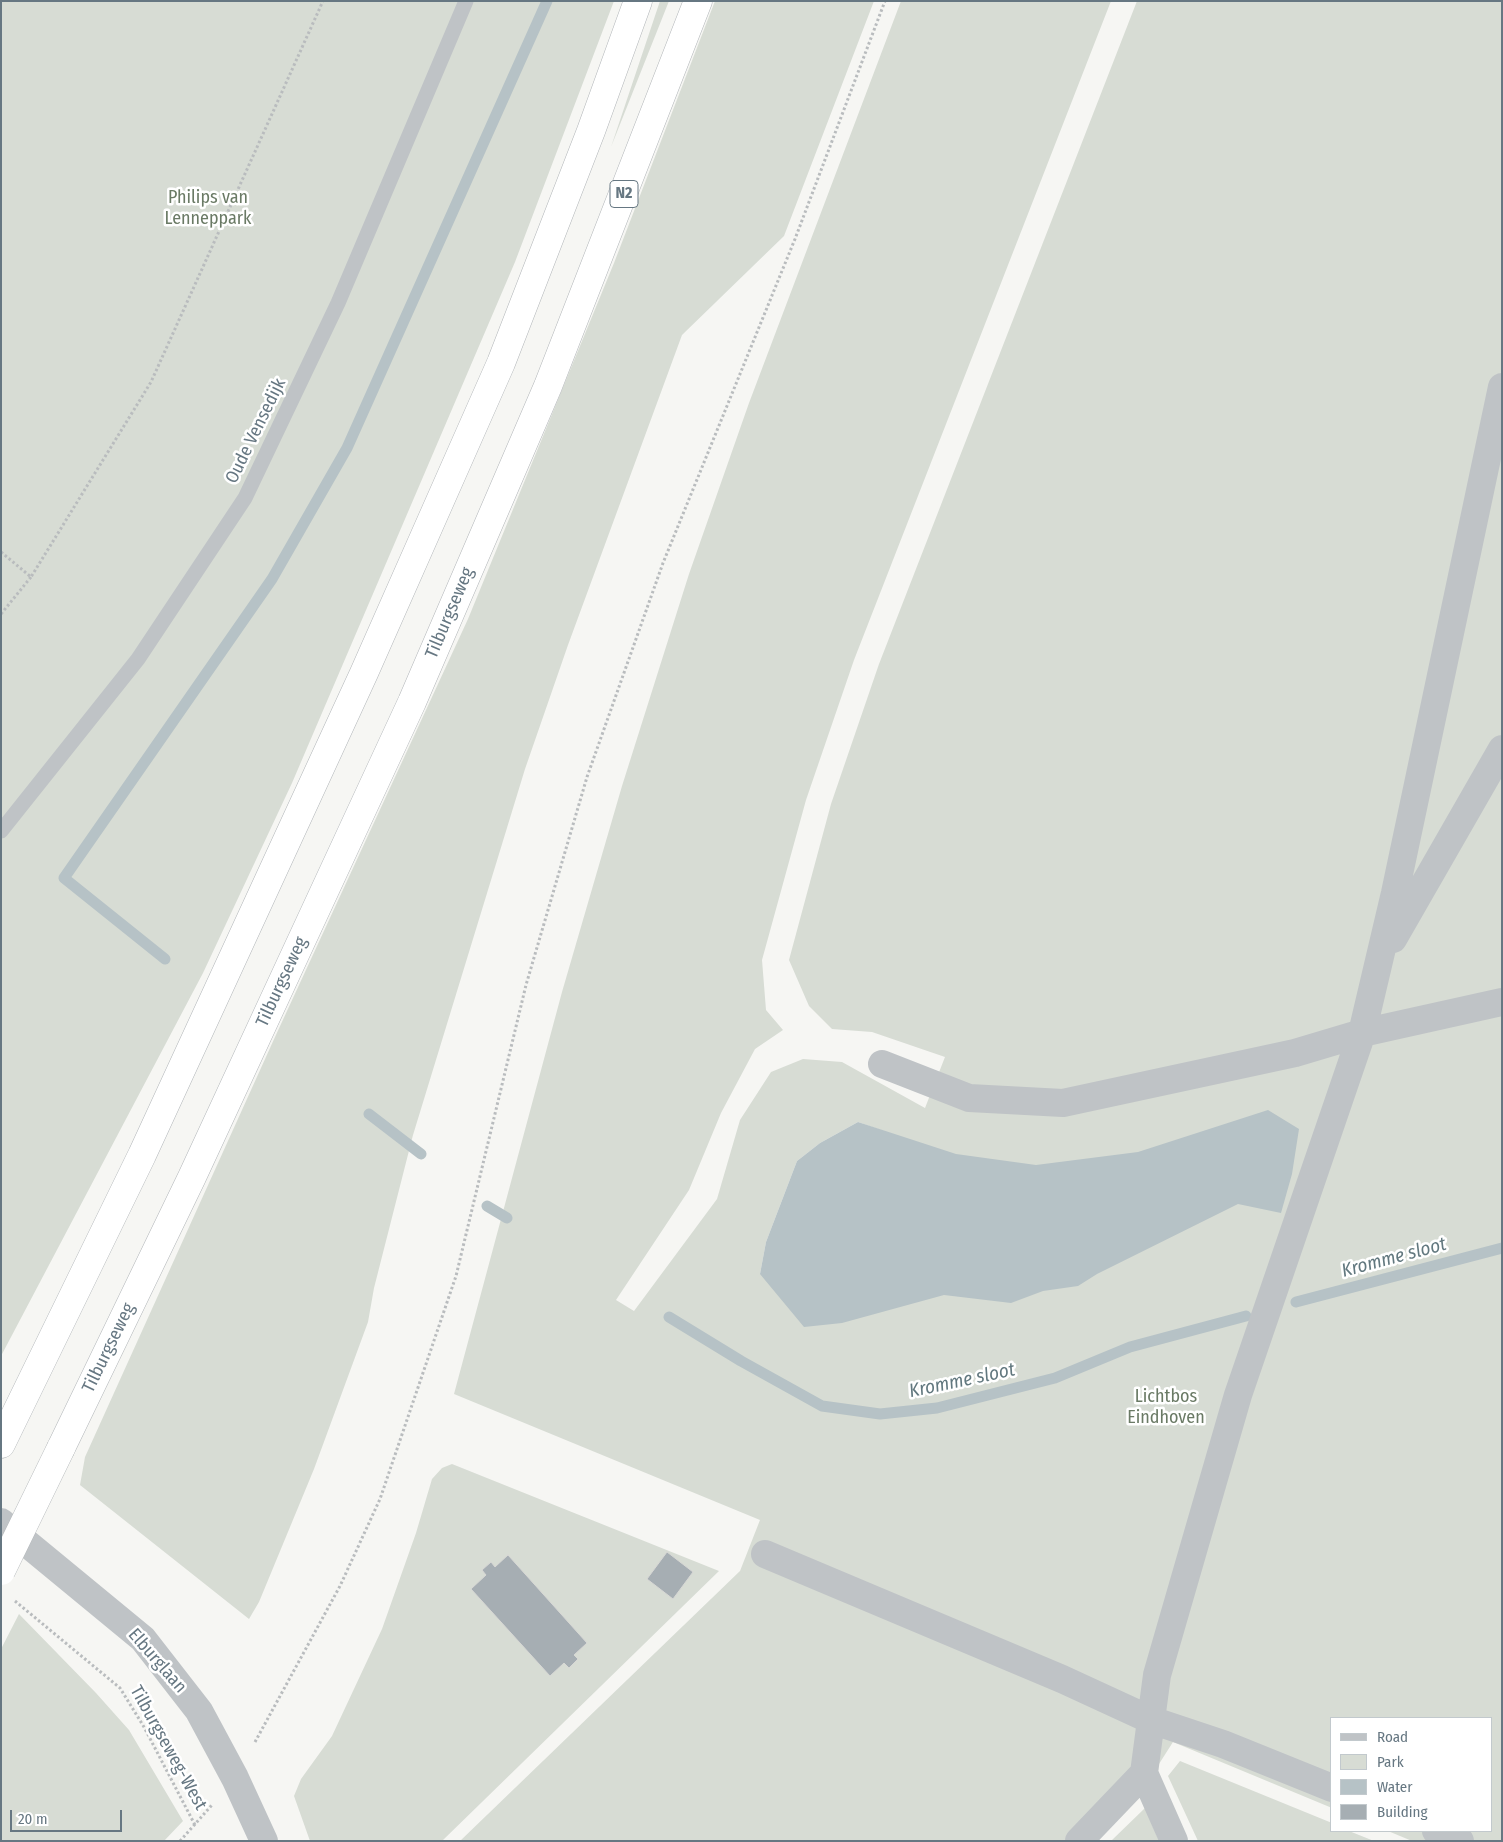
<!DOCTYPE html>
<style>
body{margin:0}
#map{position:relative;width:1503px;height:1842px;overflow:hidden;background:#f6f6f3;font-family:"Fira Sans Condensed",sans-serif}
canvas{display:block}
.frame{position:absolute;inset:0;border:2px solid #667782;pointer-events:none}
.legend{position:absolute;left:1330px;top:1717px;width:162px;height:115px;box-sizing:border-box;background:#fff;border:1px solid #c2c9cd;margin:0;padding:6px 9px;list-style:none;font-size:15px;color:#667782}
.legend li{display:flex;align-items:center;gap:10px;height:25px}
.legend b{width:25px;border:1px solid #c2c9cd}
.scale{position:absolute;left:10px;top:1810px;width:112px;height:22px;box-sizing:border-box;border:2px solid #667782;border-top:0;padding-left:6px;font-size:15px;line-height:18px;white-space:nowrap;color:#667782;-webkit-text-stroke:4px #fff;paint-order:stroke}
</style>
<div id="map">
<canvas width="1503" height="1842"></canvas>
<div class="frame"></div>
<ul class="legend">
<li><b style="height:6px;background:#bfc3c6"></b>Road</li>
<li><b style="height:14px;background:#d7dcd4"></b>Park</li>
<li><b style="height:14px;background:#b6c2c6"></b>Water</li>
<li><b style="height:14px;background:#a6aeb3"></b>Building</li>
</ul>
<div class="scale">20 m</div>
</div>
<script>
const g = document.querySelector('canvas').getContext('2d');
g.lineJoin = 'round';
function paint(path, color) { g.fillStyle = color; g.fill(path, 'evenodd'); }
const toPath = rows => new Path2D(rows.map(r => 'M' + r).join(''));
function strokePath(path, color, width, dash) { g.strokeStyle = color; g.lineWidth = width; g.lineCap = dash ? 'butt' : 'round'; g.setLineDash(dash || []); g.stroke(path); }
function label(font, color, halo, rows, align = 'center') {
  g.font = font + ' "Fira Sans Condensed",sans-serif'; g.lineWidth = 5; g.setLineDash([]); g.textBaseline = 'middle'; g.strokeStyle = halo; g.fillStyle = color; for (const [text, x, y, turn = 0] of rows) {
    g.save(); g.translate(x, y); g.rotate((+turn || 0) * Math.PI / 180); g.textAlign = isNaN(turn) ? turn : align; if (halo) g.strokeText(text, 0, 0); g.fillText(text, 0, 0); g.restore();
  }
}
paint(toPath([
 [1,1,614,1,515,262,292,783,203,973,1,1356],
 [660,1,669,1,611,147],
 [715,1,874,1,784,236,682,335,568,645,525,769,413,1135,374,1288,368,1322,314,1469,259,1602,249,1619,80,1485,85,1457,275,1037,468,619,614,263],
 [901,1,1111,1,854,660,806,800,762,960,766,1010,783,1030,755,1049,721,1113,689,1190,616,1300,634,1311,717,1199,740,1120,771,1072,803,1059,842,1062,925,1108,945,1057,872,1032,832,1029,809,1006,789,960,831,804,879,664,1137,1,1502,1,1502,1841,1412,1841,1388,1831,1492,1831,1492,1718,1332,1718,1332,1808,1173,1742,1136,1800,1096,1841,460,1841,740,1571,760,1520,454,1394,562,992,622,786,689,574,749,403],
 [858,1122,912,1141,760,1274,766,1242,797,1161,820,1143],
 [452,1464,719,1571,442,1841,310,1841,294,1796,301,1779,332,1736,382,1629,416,1533,432,1479,442,1468],
 [19,1614,96,1693,129,1730,183,1821,164,1841,1,1841,1,1649],
 [1180,1761,1332,1823,1332,1831,1349,1831,1374,1841,1198,1841,1168,1776],
 [1145,1808,1159,1841,1111,1841]
]), '#d7dcd4');
paint(toPath([
 [1268,1110,1299,1129,1292,1174,1281,1213,1238,1204,1097,1274,1078,1286,1043,1291,1011,1303,944,1295,842,1323,804,1327,760,1274,766,1242,797,1161,820,1143,858,1122,956,1154,1036,1165,1138,1152]
]), '#b6c2c6');
strokePath(toPath([
 [165,959,64,878,272,579,347,448,547,1],
 [369,1114,421,1154],
 [487,1206,507,1218],
 [1296,1302,1502,1248],
 [669,1317,741,1361,822,1406,880,1414,937,1408,1055,1378,1130,1347,1246,1316]
]), '#b6c2c6', 11);
const building = toPath([
 [667,1552,693,1572,673,1599,647,1579,667,1552],
 [508,1555,587,1643,574,1655,578,1659,569,1668,564,1663,550,1676,471,1589,486,1575,482,1570,491,1562,495,1567,508,1555]
]);
paint(building, '#a6aeb3');
strokePath(building, '#d7d7d5', 1);
const highway = toPath([
 [1,1444,142,1155,364,673,501,363,591,131,638,1],
 [61,1448,192,1177,412,702,548,386,698,1]
]);
strokePath(highway, '#b2b6b9', 29);
strokePath(toPath([
 [1,552,31,577,151,382,323,1],
 [1,614,31,577],
 [15,1601,120,1688,144,1727,195,1825],
 [255,1742,340,1586,380,1499,456,1276,526,985,587,777,663,563,795,239,885,1],
 [180,1841,212,1805]
]), '#b9bcbe', 3, [2.5, 2.5]);
strokePath(toPath([
 [1,831,138,659,245,498,338,303,466,1]
]), '#bfc3c6', 15);
strokePath(toPath([
 [1393,939,1502,749],
 [882,1064,969,1098,1063,1103,1295,1053,1362,1033,1395,893,1502,387],
 [1,1522,143,1639,199,1711,235,1778,264,1841],
 [765,1554,1062,1679,1151,1720,1223,1744,1332,1788],
 [1144,1773,1174,1841],
 [1436,1831,1460,1841],
 [1079,1841,1144,1773,1157,1675,1238,1395,1362,1033,1502,1002]
]), '#bfc3c6', 28);
strokePath(highway, '#fff', 28);
const highwayBridge = toPath([
 [1,1571,61,1448]
]);
strokePath(highwayBridge, '#b2b6b9', 29, []);
strokePath(highwayBridge, '#fff', 28);
for (const [x, y, w] of [
 [624,194,28]
]) { const box = new Path2D(); box.roundRect(x - w / 2, y - 13.5, w, 27, 4); g.fillStyle = '#fff'; g.fill(box); strokePath(box, '#667782', 1); }
label('bold 16px', '#667782', null, [
 ["N2",624,194]
]);
label('18px', '#6a7a65', '#fff', [
 ["Philips van",208,198],
 ["Lenneppark",208,219],
 ["Lichtbos",1166,1397],
 ["Eindhoven",1166,1418]
]);
label('18px', '#667782', '#fff', [
 ["Oude Vensedijk",256,431,-64],
 ["Tilburgseweg",450,613,-67],
 ["Tilburgseweg",282,982,-65],
 ["Tilburgseweg",109,1348,-64],
 ["Elburglaan",157,1661,49],
 ["Tilburgseweg-West",168,1748,61]
]);
label('italic 19px', '#62787f', '#fff', [
 ["Kromme sloot",1394,1258,-15],
 ["Kromme sloot",962,1381,-12]
]);
</script>
